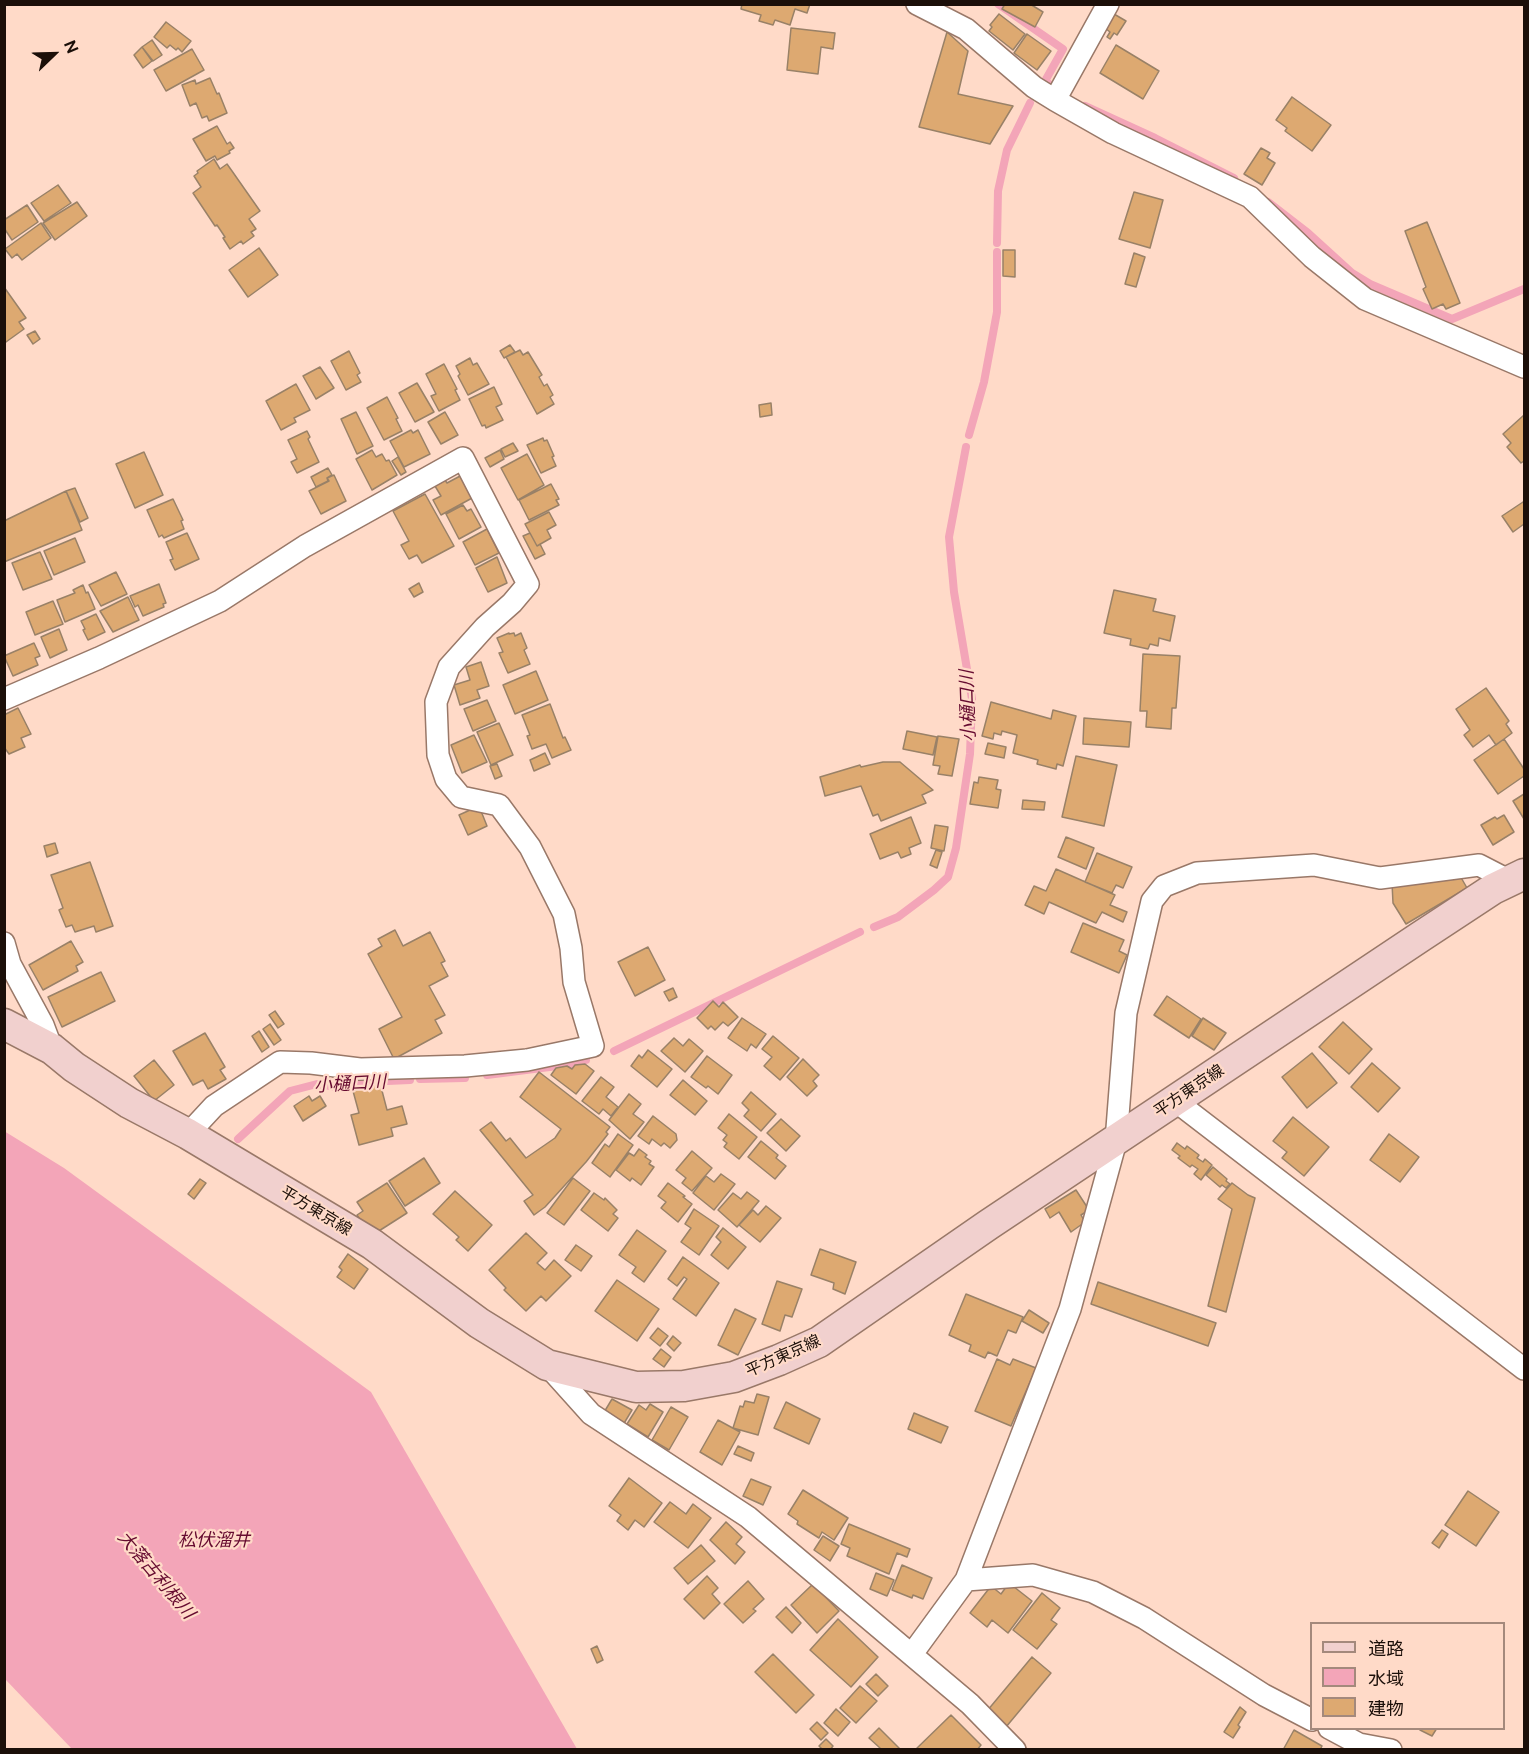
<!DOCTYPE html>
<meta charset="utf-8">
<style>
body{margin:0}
#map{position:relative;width:1529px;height:1754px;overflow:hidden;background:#ffdac8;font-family:"Public Sans","Noto Sans JP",sans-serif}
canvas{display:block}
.frame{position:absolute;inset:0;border:6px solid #1b0f09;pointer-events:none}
.legend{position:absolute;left:1310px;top:1622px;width:195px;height:108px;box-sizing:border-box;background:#ffdac8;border:2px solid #a4897c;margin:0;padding:8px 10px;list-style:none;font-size:18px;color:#1b0f09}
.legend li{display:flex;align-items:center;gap:12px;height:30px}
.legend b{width:30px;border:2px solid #a4897c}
.north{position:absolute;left:24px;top:24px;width:60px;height:60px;-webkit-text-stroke:4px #ffdac8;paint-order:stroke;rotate:67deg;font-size:16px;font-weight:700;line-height:24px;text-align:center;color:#1b0f09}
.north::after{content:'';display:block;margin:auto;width:21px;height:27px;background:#1b0f09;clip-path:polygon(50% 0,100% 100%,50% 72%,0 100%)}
</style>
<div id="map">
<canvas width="1529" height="1754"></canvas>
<div class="frame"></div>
<ul class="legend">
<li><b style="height:8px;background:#f1d0ce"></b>道路</li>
<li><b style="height:16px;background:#f3a5b8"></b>水域</li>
<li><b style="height:16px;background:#dda971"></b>建物</li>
</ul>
<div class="north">N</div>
</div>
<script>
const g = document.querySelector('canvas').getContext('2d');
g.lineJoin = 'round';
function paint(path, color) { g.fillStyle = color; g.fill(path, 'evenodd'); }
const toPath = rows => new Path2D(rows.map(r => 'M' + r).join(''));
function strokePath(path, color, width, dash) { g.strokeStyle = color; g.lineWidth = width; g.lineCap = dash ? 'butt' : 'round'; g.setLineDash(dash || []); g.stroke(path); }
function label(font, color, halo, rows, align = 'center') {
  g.font = font + ' "Public Sans","Noto Sans JP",sans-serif'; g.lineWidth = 4.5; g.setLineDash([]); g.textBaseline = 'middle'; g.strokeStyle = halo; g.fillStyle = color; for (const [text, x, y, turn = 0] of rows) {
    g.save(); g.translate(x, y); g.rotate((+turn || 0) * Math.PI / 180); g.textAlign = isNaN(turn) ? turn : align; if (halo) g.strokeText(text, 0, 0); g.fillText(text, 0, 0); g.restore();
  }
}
paint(toPath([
 [4,1131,64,1168,371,1392,577,1749,72,1749,5,1679]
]), '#f3a5b8');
strokePath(toPath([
 [998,4,1063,49,1045,81,1049,84],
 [1085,106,1155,138,1234,178],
 [1268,202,1308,233,1352,273,1370,284,1452,319,1524,289],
 [997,243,998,191,1007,150,1030,103],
 [969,435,984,382,997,312,997,252],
 [874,927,898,917,934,890,948,877,956,848,970,754,972,699,954,592,949,537,966,447],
 [614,1051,860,932],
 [487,1075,573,1064,586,1060],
 [420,1079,465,1078],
 [238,1139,290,1091,317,1084,337,1087,365,1082,410,1080]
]), '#f3a5b8', 8);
const building = toPath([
 [742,4,810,4,807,13,795,9,790,25,775,20,773,25,759,21,761,15,741,9,742,4],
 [1005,4,1030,4,1043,12,1035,27,1002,9,1005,4],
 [999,14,1025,34,1013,50,989,31,992,27,990,25,999,14],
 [1114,14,1126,21,1117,35,1114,33,1110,39,1107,37,1110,32,1105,28,1114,14],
 [166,22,191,41,182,52,178,48,176,50,170,45,167,48,154,37,166,22],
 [791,28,835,33,833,49,821,47,818,74,787,70,791,28],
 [947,32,968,51,958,94,1013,106,990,144,919,127,947,32],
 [1027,34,1051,51,1037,70,1014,53,1027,34],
 [152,40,162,55,153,61,142,47,152,40],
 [1116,45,1159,71,1143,99,1100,73,1116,45],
 [142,47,152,61,143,68,134,55,142,47],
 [192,49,204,70,166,91,154,70,192,49],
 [210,78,217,94,219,93,227,113,209,121,207,116,202,118,196,103,190,106,182,85,195,80,196,84,210,78],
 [1292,97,1331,125,1312,151,1285,131,1287,128,1276,120,1292,97],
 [217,126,227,144,230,142,234,148,229,151,230,153,217,160,215,156,206,161,193,139,217,126],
 [1261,148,1270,153,1267,158,1275,163,1262,185,1244,174,1261,148],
 [214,159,220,169,227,164,232,171,260,211,249,219,256,229,251,232,254,236,243,244,241,241,230,249,223,238,225,237,217,225,215,226,193,193,201,187,194,176,198,173,197,171,214,159],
 [58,185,71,203,44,221,31,203,58,185],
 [1134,192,1163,200,1150,248,1119,239,1134,192],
 [77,202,87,216,55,240,43,223,77,202],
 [27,205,38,222,12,240,4,228,4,220,27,205],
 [1427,222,1460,303,1446,309,1443,304,1432,309,1423,289,1426,287,1405,231,1427,222],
 [41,223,51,238,22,260,17,254,12,258,5,249,41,223],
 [259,248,278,275,248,297,229,270,259,248],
 [1003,250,1015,250,1015,277,1003,276,1003,250],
 [1134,253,1145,257,1136,287,1125,284,1134,253],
 [4,287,26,318,19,322,24,329,6,342,4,339,4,287],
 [35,331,40,339,33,344,27,335,35,331],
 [510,345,515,352,504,358,500,351,510,345],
 [520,350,523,355,528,352,542,375,539,377,544,386,547,384,553,395,550,397,554,404,537,414,506,357,520,350],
 [349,351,360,373,357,375,361,382,346,390,331,361,349,351],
 [470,358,473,365,477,363,489,384,468,395,458,376,460,374,456,366,470,358],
 [444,364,457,389,455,390,460,400,439,411,431,396,436,394,426,374,444,364],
 [320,367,334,388,316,399,303,376,320,367],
 [417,383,434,412,415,422,399,393,417,383],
 [296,384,310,410,294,418,296,422,281,430,266,401,296,384],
 [494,387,502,404,496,407,503,420,486,428,485,425,482,426,469,399,494,387],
 [387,397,398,418,396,419,402,431,384,440,367,408,387,397],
 [771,403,772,415,760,417,759,405,771,403],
 [356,412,373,446,357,454,341,419,356,412],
 [445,412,458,435,441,444,428,422,445,412],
 [1524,415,1524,461,1521,463,1507,447,1511,443,1503,434,1524,415],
 [411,430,413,433,418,430,430,454,404,467,390,441,411,430],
 [307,431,310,437,308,439,319,462,297,473,291,462,297,459,288,440,307,431],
 [543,438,544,441,547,440,554,456,552,457,556,466,541,473,527,445,543,438],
 [513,443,518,451,505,457,501,449,513,443],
 [372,450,376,457,382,454,386,461,389,460,397,475,372,490,356,459,372,450],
 [500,450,504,459,490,467,485,458,500,450],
 [144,452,163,495,135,508,116,464,144,452],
 [527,454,544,485,518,500,501,468,527,454],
 [398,457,406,472,401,475,392,461,398,457],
 [328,468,332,475,327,478,328,481,316,487,311,477,328,468],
 [334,475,346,501,321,514,309,491,329,481,327,478,334,475],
 [462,475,474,497,441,515,433,500,441,496,435,486,445,480,447,483,462,475],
 [551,484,559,499,556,500,559,505,529,520,519,500,551,484],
 [75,488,88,518,80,522,66,491,75,488],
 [66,491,82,530,4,562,4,521,66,491],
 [425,494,454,546,422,563,417,555,409,559,401,545,409,541,393,511,425,494],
 [173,499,183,520,181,521,184,529,164,538,162,535,159,537,147,510,173,499],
 [1523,502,1524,504,1524,524,1513,532,1502,516,1523,502],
 [463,505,467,511,471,509,481,527,459,539,446,514,463,505],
 [549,512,556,525,547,530,551,538,537,546,525,524,549,512],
 [487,529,499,553,475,565,463,542,487,529],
 [187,533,199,559,175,570,170,560,173,559,166,542,187,533],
 [530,533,537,546,540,544,545,554,535,559,523,536,530,533],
 [75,538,85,562,54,575,44,551,75,538],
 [40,552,52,579,23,590,12,563,40,552],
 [497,557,507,583,488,592,476,568,497,557],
 [116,572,127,594,101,606,89,585,116,572],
 [419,583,423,592,414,597,409,589,419,583],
 [159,584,166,603,163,604,164,607,143,616,138,605,135,607,130,596,159,584],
 [83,585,86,593,88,592,95,609,65,622,57,600,75,593,73,590,83,585],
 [1114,590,1156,599,1153,611,1175,616,1170,641,1159,638,1158,646,1150,644,1148,649,1130,645,1131,639,1104,633,1114,590],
 [128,597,139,620,113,632,100,611,128,597],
 [53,601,63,624,35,635,26,612,53,601],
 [96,614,105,632,88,640,83,630,85,629,81,621,96,614],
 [59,629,67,650,50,658,41,637,59,629],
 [509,633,509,634,514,633,515,636,521,633,527,648,524,650,530,664,508,673,499,653,503,652,497,638,509,633],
 [34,643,40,656,35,658,38,665,13,676,4,656,34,643],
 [1143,654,1180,656,1176,708,1172,708,1171,729,1146,727,1147,711,1140,711,1143,654],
 [481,662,489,686,477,690,480,698,460,705,454,685,470,680,466,667,481,662],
 [536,671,548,700,515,714,503,685,536,671],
 [1486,688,1509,721,1506,724,1512,733,1496,745,1489,735,1473,747,1464,735,1470,730,1456,709,1486,688],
 [487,700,496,721,473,731,464,709,487,700],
 [991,702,1051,719,1053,710,1076,716,1063,766,1057,764,1056,769,1037,764,1038,760,1013,753,1017,735,1002,731,1001,735,994,733,993,739,982,736,991,702],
 [550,704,563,738,565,737,571,750,552,758,546,744,532,749,527,736,530,735,522,715,550,704],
 [18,708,31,734,21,738,25,747,9,754,4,747,4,715,18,708],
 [1084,718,1131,722,1129,747,1083,744,1084,718],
 [499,723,513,755,491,765,477,732,499,723],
 [907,731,937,737,933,755,903,749,907,731],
 [474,735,487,762,462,773,451,745,474,735],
 [938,736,959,739,952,776,938,774,940,766,933,765,938,736],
 [1504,739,1524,769,1524,776,1498,794,1474,760,1504,739],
 [988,743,1006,747,1004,758,985,754,988,743],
 [545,753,550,764,534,771,530,760,545,753],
 [1076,756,1117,765,1104,826,1062,817,1076,756],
 [883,762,900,762,933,790,922,795,926,803,881,821,878,814,873,816,861,786,825,796,820,777,860,765,861,767,883,762],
 [497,764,502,776,495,779,490,766,497,764],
 [979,777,998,780,996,789,1001,790,998,808,970,804,974,782,978,783,979,777],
 [1524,794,1524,819,1513,801,1524,794],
 [1023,800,1045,802,1044,810,1022,809,1023,800],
 [479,806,487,826,468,835,459,815,479,806],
 [1504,815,1514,832,1493,845,1481,825,1495,817,1497,819,1504,815],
 [911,817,921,843,909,848,911,854,901,858,898,852,880,859,870,834,911,817],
 [935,825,948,827,944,851,931,848,935,825],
 [1066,837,1094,848,1086,869,1058,857,1066,837],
 [55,843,58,853,47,857,44,846,55,843],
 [936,850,942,852,937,868,930,865,936,850],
 [1097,853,1132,867,1123,888,1116,885,1112,893,1085,882,1097,853],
 [90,862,113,926,96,932,94,926,75,932,72,925,66,927,59,910,63,908,51,875,90,862],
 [1056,869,1115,895,1110,905,1127,912,1123,922,1102,912,1096,923,1049,902,1044,914,1025,905,1034,886,1046,891,1056,869],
 [1459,874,1467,888,1406,924,1393,903,1392,883,1459,874],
 [1083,923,1124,940,1119,951,1127,955,1119,973,1071,952,1083,923],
 [395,930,403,946,430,932,445,961,441,963,448,976,429,986,445,1015,435,1020,442,1033,394,1059,379,1029,402,1017,368,954,382,946,378,939,395,930],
 [71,941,83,962,76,966,78,971,43,990,29,965,71,941],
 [648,947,665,980,635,996,618,962,648,947],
 [101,972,115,1001,62,1027,48,997,101,972],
 [673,988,677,997,669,1001,664,992,673,988],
 [1167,996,1201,1019,1189,1038,1154,1015,1167,996],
 [713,1001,719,1007,723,1002,738,1017,728,1026,723,1022,715,1030,711,1026,708,1029,697,1018,713,1001],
 [275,1011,284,1024,278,1028,269,1015,275,1011],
 [742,1018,766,1034,756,1048,751,1044,747,1051,728,1038,742,1018],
 [1203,1018,1226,1033,1214,1050,1192,1036,1203,1018],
 [1343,1022,1372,1049,1349,1074,1319,1047,1343,1022],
 [270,1024,281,1040,274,1045,263,1029,270,1024],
 [259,1031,269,1047,262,1052,252,1036,259,1031],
 [205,1033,225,1067,220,1070,226,1079,208,1089,203,1080,193,1085,173,1051,205,1033],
 [773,1036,799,1058,780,1080,764,1066,772,1057,762,1049,773,1036],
 [674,1038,683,1046,689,1039,703,1051,685,1072,661,1051,674,1038],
 [648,1050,672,1069,657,1087,631,1066,639,1055,642,1058,648,1050],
 [1312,1053,1337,1083,1307,1108,1282,1077,1312,1053],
 [707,1056,732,1075,718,1094,708,1086,706,1088,691,1077,707,1056],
 [803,1059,819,1075,813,1081,817,1086,807,1096,787,1077,803,1059],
 [154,1060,174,1085,154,1101,134,1076,154,1060],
 [1372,1063,1400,1088,1378,1112,1351,1087,1372,1063],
 [585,1064,594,1071,576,1094,551,1075,556,1068,567,1066,572,1069,575,1065,585,1064],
 [539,1072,610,1127,606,1132,608,1134,586,1162,545,1207,534,1215,524,1201,533,1195,480,1130,491,1122,506,1141,510,1138,526,1158,555,1138,561,1129,520,1097,539,1072],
 [601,1077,614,1087,606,1097,618,1107,611,1116,603,1109,599,1114,582,1101,601,1077],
 [683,1080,707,1101,695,1115,670,1095,683,1080],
 [380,1083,387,1110,402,1106,407,1124,391,1128,393,1136,359,1145,351,1115,359,1113,353,1091,380,1083],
 [751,1092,776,1114,761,1131,744,1116,749,1110,742,1103,751,1092],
 [629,1094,641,1104,633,1114,644,1122,630,1139,609,1120,629,1094],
 [309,1096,312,1101,320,1096,326,1106,303,1121,294,1106,309,1096],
 [729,1114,757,1137,739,1159,724,1147,727,1143,723,1140,727,1135,718,1128,729,1114],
 [653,1116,676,1134,677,1140,670,1148,664,1143,661,1146,652,1139,649,1144,638,1136,653,1116],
 [1293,1117,1329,1147,1304,1176,1282,1158,1287,1152,1273,1141,1293,1117],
 [781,1119,800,1136,786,1151,767,1133,781,1119],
 [618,1134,633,1145,610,1177,592,1163,605,1144,609,1147,618,1134],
 [1389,1134,1419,1157,1400,1182,1370,1160,1389,1134],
 [761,1141,778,1155,776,1158,786,1166,775,1179,748,1157,761,1141],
 [1177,1143,1185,1149,1187,1146,1199,1155,1197,1158,1203,1162,1205,1159,1212,1165,1201,1180,1194,1174,1198,1169,1192,1165,1190,1167,1178,1158,1180,1156,1172,1150,1177,1143],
 [639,1149,647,1155,645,1157,651,1161,649,1164,654,1167,641,1185,632,1178,630,1181,616,1170,629,1153,634,1156,639,1149],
 [692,1151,712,1168,692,1191,682,1183,686,1178,676,1170,692,1151],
 [424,1158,440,1183,405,1206,389,1181,424,1158],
 [1213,1167,1227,1179,1226,1181,1230,1184,1226,1188,1222,1185,1220,1187,1206,1175,1213,1167],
 [721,1174,735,1184,714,1210,693,1193,706,1176,714,1182,721,1174],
 [573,1178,590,1191,564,1225,547,1213,573,1178],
 [200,1179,206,1183,194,1199,188,1194,200,1179],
 [387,1183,407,1213,371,1236,357,1215,363,1211,357,1202,387,1183],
 [668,1183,685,1196,683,1197,692,1204,678,1222,661,1208,666,1202,658,1196,668,1183],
 [1232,1183,1248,1195,1255,1198,1226,1312,1208,1306,1232,1209,1218,1199,1232,1183],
 [1076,1190,1089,1210,1081,1215,1085,1222,1071,1232,1059,1212,1050,1218,1045,1209,1076,1190],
 [455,1191,492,1225,468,1251,456,1240,459,1237,433,1214,455,1191],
 [747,1192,759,1201,737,1227,718,1210,733,1193,741,1199,747,1192],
 [594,1193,604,1200,605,1198,617,1210,613,1214,618,1218,608,1231,581,1210,594,1193],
 [766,1206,781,1218,760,1242,739,1225,753,1210,758,1215,766,1206],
 [694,1209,719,1226,699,1255,681,1242,691,1228,685,1224,694,1209],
 [723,1228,746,1247,728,1269,711,1255,721,1242,716,1237,723,1228],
 [637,1230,666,1251,644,1282,632,1273,636,1267,619,1255,637,1230],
 [526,1233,547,1253,537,1263,545,1270,554,1260,571,1276,546,1301,541,1296,526,1311,504,1290,506,1288,489,1270,526,1233],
 [576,1245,592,1256,581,1271,565,1260,576,1245],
 [820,1249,856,1262,845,1294,833,1289,834,1283,811,1275,820,1249],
 [348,1254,368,1269,354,1289,337,1277,342,1270,339,1267,348,1254],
 [683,1257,719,1283,696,1316,673,1299,687,1279,684,1277,677,1286,668,1279,683,1257],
 [617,1280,659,1309,637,1341,595,1311,617,1280],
 [777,1281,802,1289,792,1317,785,1315,780,1331,762,1324,777,1281],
 [1098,1282,1216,1323,1208,1346,1091,1304,1098,1282],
 [966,1294,1023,1317,1016,1333,1008,1330,997,1356,988,1352,985,1358,969,1351,971,1345,949,1335,966,1294],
 [735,1309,756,1319,738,1355,718,1345,735,1309],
 [1029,1310,1049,1323,1043,1333,1022,1321,1029,1310],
 [658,1328,668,1336,660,1346,650,1338,658,1328],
 [673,1336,681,1343,674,1351,667,1344,673,1336],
 [661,1349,671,1357,664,1367,653,1359,661,1349],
 [997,1359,1010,1365,1013,1359,1036,1368,1011,1426,975,1411,997,1359],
 [757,1394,769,1397,758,1435,733,1428,740,1406,743,1407,745,1401,754,1403,757,1394],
 [612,1399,632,1410,623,1425,603,1414,612,1399],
 [786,1402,820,1419,809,1444,774,1428,786,1402],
 [650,1404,663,1412,648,1437,627,1424,639,1405,646,1410,650,1404],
 [671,1407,688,1417,669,1450,652,1440,671,1407],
 [914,1413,948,1427,941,1443,908,1429,914,1413],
 [718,1420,740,1432,722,1465,700,1452,718,1420],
 [738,1446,754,1453,751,1461,734,1454,738,1446],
 [629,1478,662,1503,644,1527,635,1520,628,1530,617,1521,621,1515,609,1506,629,1478],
 [751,1479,771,1487,763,1505,743,1496,751,1479],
 [803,1490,848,1518,834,1540,822,1532,819,1538,797,1524,798,1521,788,1514,803,1490],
 [1468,1491,1499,1512,1476,1546,1445,1525,1468,1491],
 [670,1502,686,1514,693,1504,711,1518,688,1548,654,1522,670,1502],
 [726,1522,742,1537,736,1544,745,1552,735,1564,710,1540,726,1522],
 [849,1524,910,1549,907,1557,897,1553,889,1574,847,1556,850,1548,841,1544,849,1524],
 [1442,1530,1448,1534,1439,1548,1432,1543,1442,1530],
 [823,1536,839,1546,830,1561,814,1550,823,1536],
 [701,1545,715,1561,688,1584,674,1568,701,1545],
 [902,1565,932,1578,923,1599,913,1595,912,1598,892,1590,902,1565],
 [876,1573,894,1580,887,1596,870,1589,876,1573],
 [707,1576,718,1588,712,1594,720,1603,704,1619,684,1599,707,1576],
 [748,1581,764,1599,753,1609,756,1611,743,1623,724,1604,748,1581],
 [1009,1583,1032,1601,1008,1633,992,1620,987,1627,970,1613,991,1586,1001,1594,1009,1583],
 [813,1584,839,1611,817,1633,791,1605,813,1584],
 [1042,1593,1060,1608,1051,1620,1057,1624,1037,1649,1013,1630,1042,1593],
 [786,1607,801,1623,792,1633,776,1617,786,1607],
 [838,1619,878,1657,851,1687,810,1650,838,1619],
 [597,1646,603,1660,597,1663,591,1649,597,1646],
 [773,1654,814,1695,796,1713,755,1672,773,1654],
 [1032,1657,1051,1673,1006,1727,987,1711,1032,1657],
 [876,1674,888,1686,878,1696,866,1684,876,1674],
 [860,1686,877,1701,856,1723,840,1708,860,1686],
 [1240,1707,1246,1712,1238,1725,1240,1727,1233,1738,1224,1732,1240,1707],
 [836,1709,850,1722,838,1736,824,1723,836,1709],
 [951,1715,981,1745,977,1750,915,1750,951,1715],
 [817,1722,828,1733,821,1740,810,1729,817,1722],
 [879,1728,901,1750,878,1750,880,1748,869,1738,879,1728],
 [1420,1728,1437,1728,1432,1736,1420,1730,1420,1728],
 [1294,1730,1322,1746,1320,1750,1283,1750,1294,1730],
 [826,1739,833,1746,830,1750,823,1750,819,1746,826,1739]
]);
paint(building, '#dda971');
strokePath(building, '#998167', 1.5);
const street = toPath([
 [917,4,966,29,1034,87,1055,100,1113,133,1250,197,1312,257,1365,299,1524,367],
 [1055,100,1108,4],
 [4,699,99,658,220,601,305,546,463,458,528,584,512,603,485,627,449,667,436,702,438,755,446,779,461,797,499,805,530,847,564,914,571,948,574,982,593,1046,527,1060,465,1066,360,1069,311,1063,280,1062,214,1106,188,1134],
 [4,943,10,964,43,1025,52,1049],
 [1174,1100,1524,1369],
 [547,1365,591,1414,748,1517,970,1704,1015,1750],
 [966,1580,1033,1575,1093,1592,1144,1618,1264,1695,1312,1720],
 [912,1654,966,1580,1070,1309,1116,1141,1126,1013,1152,901,1164,886,1197,873,1314,865,1380,878,1479,865,1510,881],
 [1329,1728,1359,1744,1391,1750]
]);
const secondary = toPath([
 [4,1024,52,1049,74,1067,129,1103,188,1134,372,1244,479,1323,547,1365,636,1387,684,1386,734,1377,779,1360,819,1342,988,1225,1420,937,1493,889,1524,874]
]);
strokePath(street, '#997868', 24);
strokePath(secondary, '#997868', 33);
strokePath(street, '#fff', 21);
strokePath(secondary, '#f1d0ce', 30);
label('16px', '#1b0f09', '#ffdac8', [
 ["平方東京線",1189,1091,-34],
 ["平方東京線",316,1211,31],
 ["平方東京線",783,1356,-24]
]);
label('italic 18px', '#660b30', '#ffdac8', [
 ["小樋口川",968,706,-92],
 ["小樋口川",350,1084,-3],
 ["松伏溜井",214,1540],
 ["大落古利根川",156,1575,50]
]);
</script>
